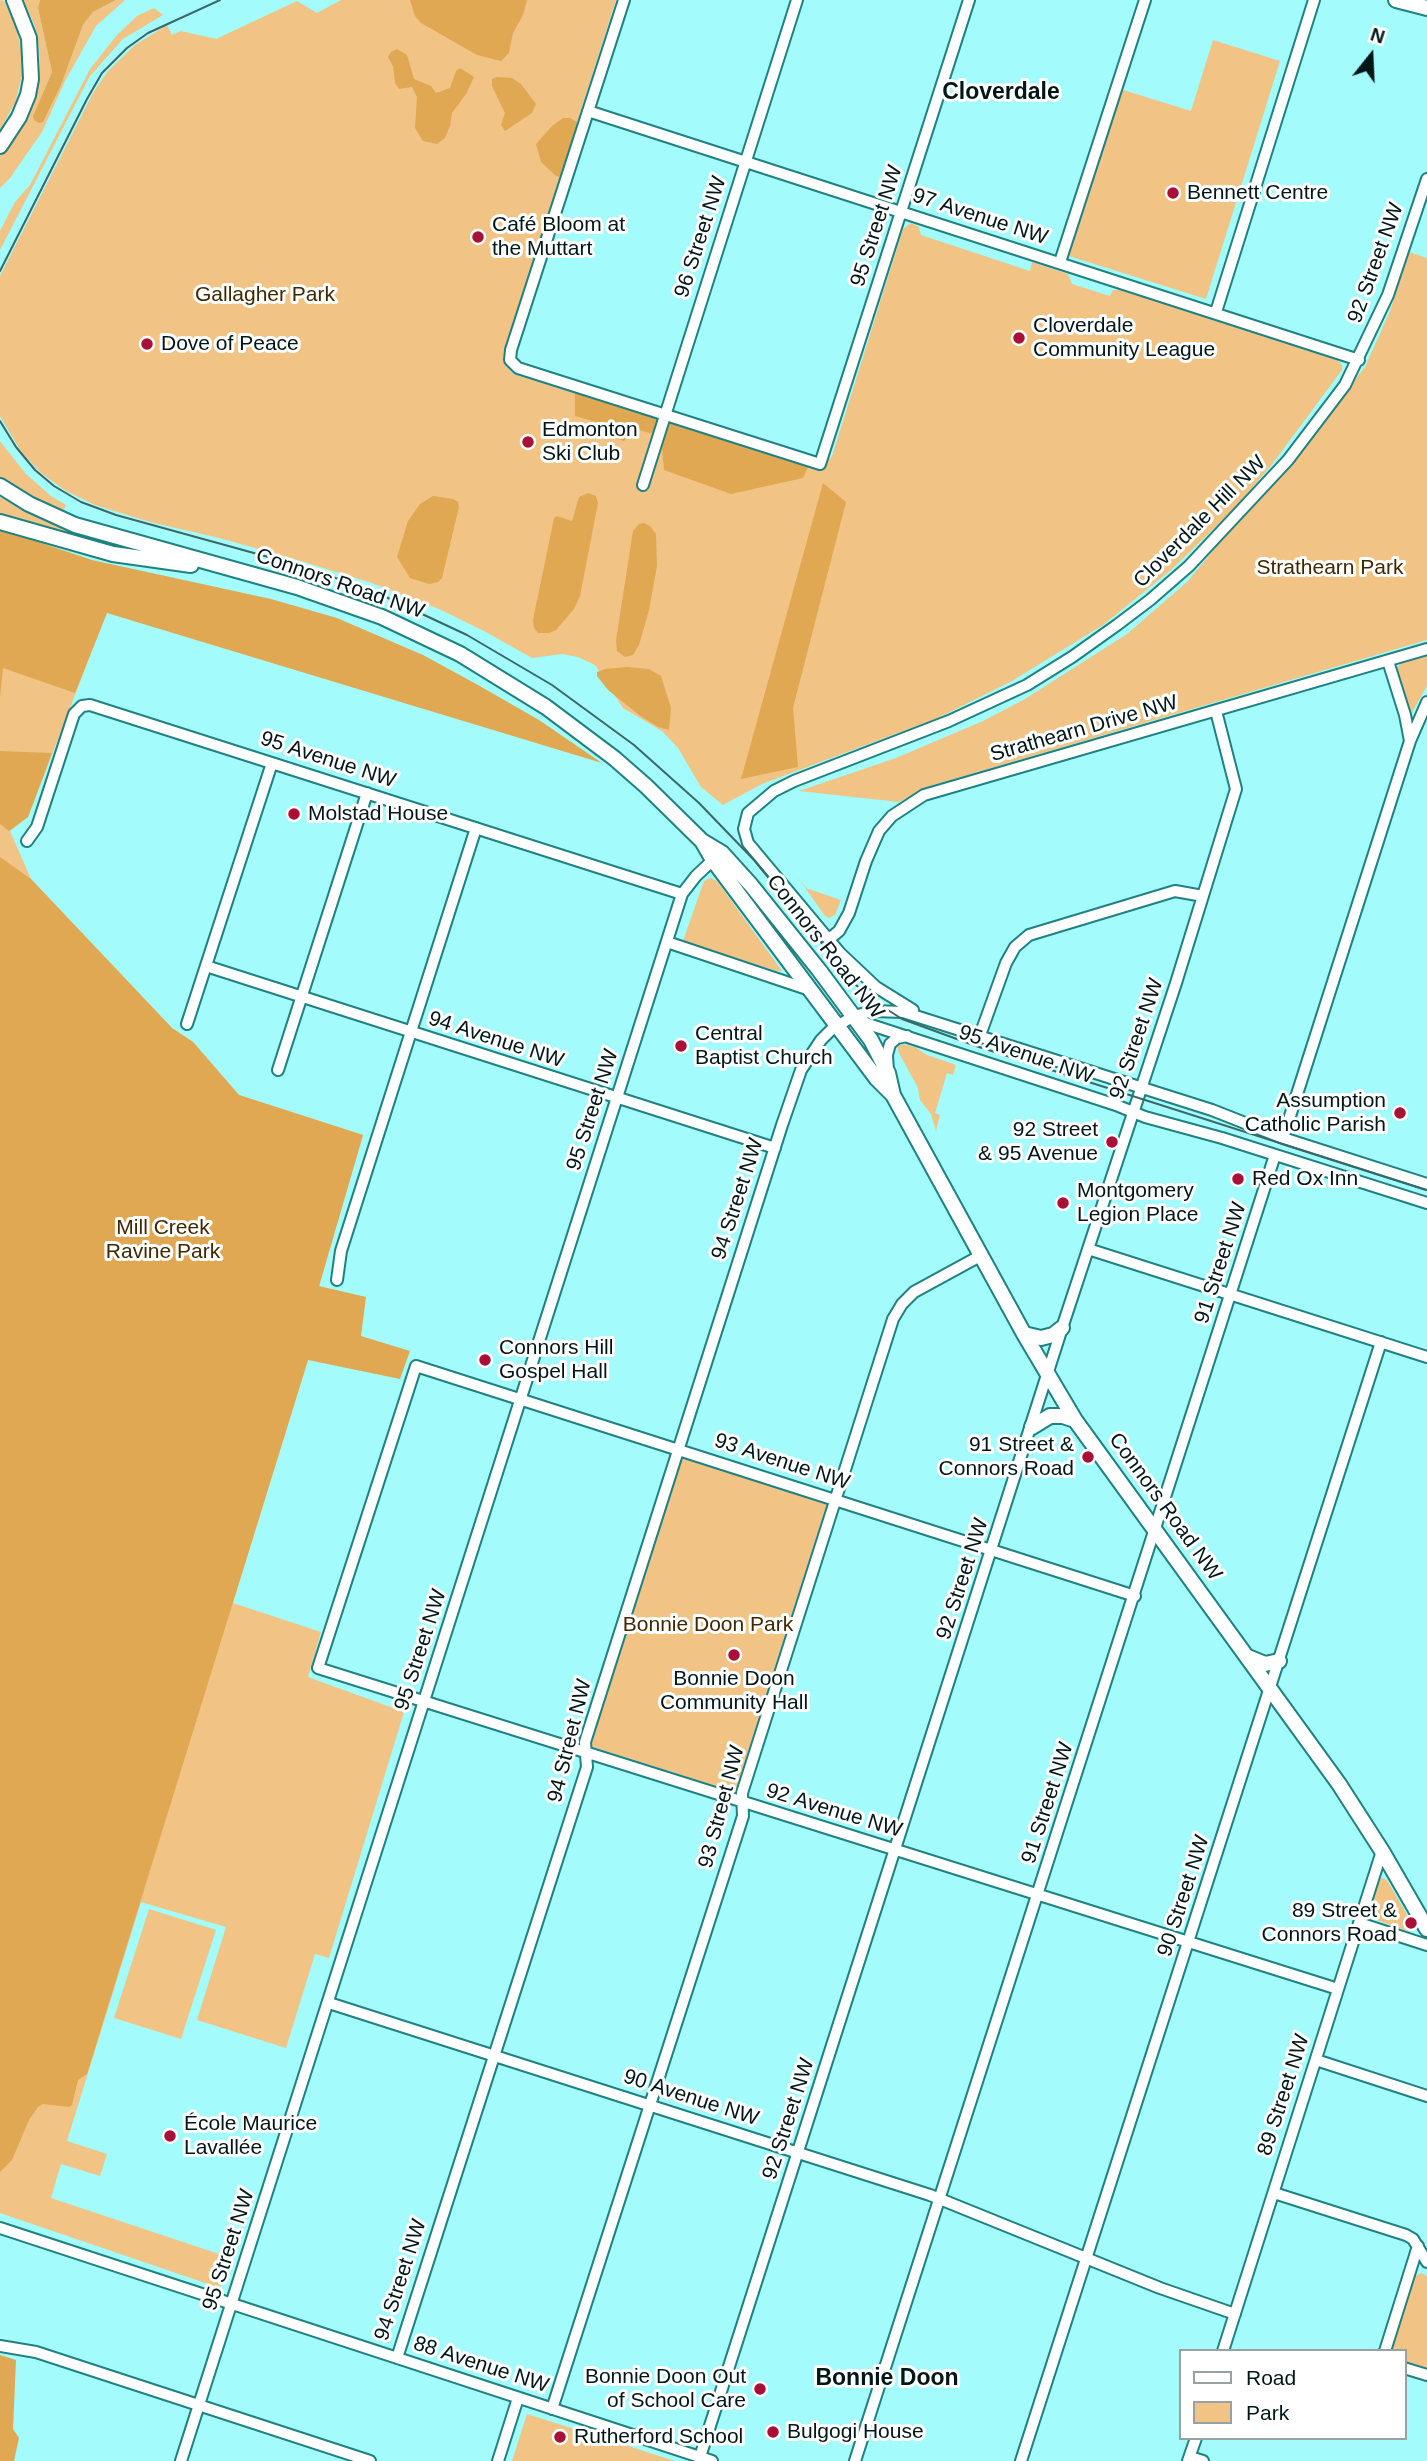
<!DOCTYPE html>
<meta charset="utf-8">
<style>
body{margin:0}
#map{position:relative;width:1427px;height:2461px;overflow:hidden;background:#a3fbfb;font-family:Helvetica,sans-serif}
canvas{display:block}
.legend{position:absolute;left:1179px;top:2349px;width:228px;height:91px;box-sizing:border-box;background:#fff;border:2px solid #99a2a2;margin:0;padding:9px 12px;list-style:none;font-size:21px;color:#001617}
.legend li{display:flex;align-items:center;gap:14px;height:35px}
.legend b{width:35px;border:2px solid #99a2a2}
.north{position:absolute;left:1336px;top:21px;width:70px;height:70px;-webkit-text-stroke:5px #fff;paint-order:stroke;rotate:18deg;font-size:19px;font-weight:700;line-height:28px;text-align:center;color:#001617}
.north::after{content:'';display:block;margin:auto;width:24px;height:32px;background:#001617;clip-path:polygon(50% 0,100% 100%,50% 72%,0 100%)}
</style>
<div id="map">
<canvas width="1427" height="2461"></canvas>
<ul class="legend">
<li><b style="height:9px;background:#fff"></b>Road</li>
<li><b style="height:19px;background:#f1c485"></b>Park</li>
</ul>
<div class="north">N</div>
</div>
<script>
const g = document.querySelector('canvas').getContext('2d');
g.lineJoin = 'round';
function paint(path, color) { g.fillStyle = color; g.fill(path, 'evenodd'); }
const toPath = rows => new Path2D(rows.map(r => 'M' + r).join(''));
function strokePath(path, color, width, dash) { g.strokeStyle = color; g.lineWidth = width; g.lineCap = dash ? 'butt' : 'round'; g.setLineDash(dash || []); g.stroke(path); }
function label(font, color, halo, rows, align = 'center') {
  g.font = font + ' Helvetica,sans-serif'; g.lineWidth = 6; g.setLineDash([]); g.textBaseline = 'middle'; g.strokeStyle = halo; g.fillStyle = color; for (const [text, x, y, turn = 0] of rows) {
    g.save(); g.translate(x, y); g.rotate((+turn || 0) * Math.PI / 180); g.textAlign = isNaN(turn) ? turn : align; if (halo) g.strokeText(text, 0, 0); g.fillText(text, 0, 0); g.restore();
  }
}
paint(toPath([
 [0,0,4,1,16,26,21,49,22,75,16,101,0,130],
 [23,0,40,0,38,8,52,72,33,116,61,85,83,25,93,12,116,0,125,0,96,26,65,81,42,132,10,178,0,188,0,156,12,143,29,114,37,87,40,63,38,41,34,24],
 [341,0,616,0,504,352,503,362,513,374,821,469,832,456,903,229,911,223,919,227,921,235,1030,271,1032,262,1068,274,1072,284,1110,296,1113,290,1121,290,1337,360,1342,365,1342,370,1270,467,1234,509,1171,570,1103,625,1012,681,938,718,762,784,723,805,701,787,678,748,662,731,623,708,595,665,578,657,562,654,532,658,484,631,439,609,372,583,291,558,219,538,150,522,95,505,66,491,41,473,22,453,0,416,0,276,93,93,108,71,135,45,167,25,172,35,181,31,216,39,297,1,317,13],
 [154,8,163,15,123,39,90,76,0,250,0,231,15,202,30,185,90,69,117,35,137,16],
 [1213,40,1280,61,1206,299,1069,256,1120,89,1191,111],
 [1409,252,1427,258,1427,640,930,786,899,802,799,791,896,758,983,721,1025,699,1127,634,1187,582,1231,529,1280,478,1365,367,1390,311],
 [0,441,26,474,51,496,66,505,62,514,24,493,0,477],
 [0,497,34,516,102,542,101,547,0,513],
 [0,544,112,599,28,817,10,831,31,879,172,1028,193,1042,239,1095,363,1135,319,1287,308,1360,233,1603,321,1632,308,1677,404,1712,329,1958,315,1954,286,2048,197,2020,226,1927,141,1902,67,2141,107,2154,100,2176,61,2164,51,2198,231,2258,220,2288,0,2213],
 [1427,656,1427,686,1411,714,1397,668,1401,663],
 [796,875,806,888,841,900,835,915,829,918,825,916],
 [711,878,717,881,782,971,777,971,683,941,704,881],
 [902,1044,915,1047,927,1055,956,1065,953,1075,947,1073,935,1113,940,1115,936,1131,931,1114,920,1100,918,1088,898,1051,898,1046],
 [682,1457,827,1504,735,1792,590,1746],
 [1382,1878,1387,1880,1414,1927,1413,1930,1410,1932,1371,1918,1369,1911,1378,1882],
 [149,1909,216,1930,181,2039,114,2018],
 [1421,2273,1427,2276,1427,2368,1404,2361,1404,2351,1391,2351,1390,2349,1414,2277],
 [527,2414,675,2461,512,2461]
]), '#f1c485');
paint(toPath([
 [40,0,116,0,93,12,83,25,61,85,43,122,39,123,34,120,33,116,52,72,38,8],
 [410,0,527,0,523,15,513,33,509,53,501,61,477,55,421,23,415,16],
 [397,49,407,55,414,79,431,86,436,93,450,88,456,71,460,68,474,77,466,94,452,113,450,126,445,138,437,144,423,141,415,128,417,97,412,87,399,89,395,83,393,66,388,57,391,52],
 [497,77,512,78,521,84,536,104,532,113,505,131,501,125,505,113,492,86,492,79],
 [563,118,570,118,577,122,576,132,561,177,556,176,541,162,536,144,552,126],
 [575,393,808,467,803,478,731,494,664,470,661,436,635,429,624,441,611,437,606,425,575,416],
 [823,483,846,502,793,708,798,767,741,779],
 [588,493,596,496,598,503,580,596,574,609,556,630,549,633,538,633,534,628,533,620,554,518,557,516,572,521,579,497],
 [433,496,453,499,458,502,459,507,442,578,438,582,429,584,410,578,397,557,408,521,420,504],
 [644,523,650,526,656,534,657,566,649,610,639,645,633,655,625,657,617,651,616,640,633,531,639,524],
 [0,529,92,560,271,599,337,618,423,655,478,685,539,720,602,763,107,613,75,693,3,668,0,697],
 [627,667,649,669,661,676,671,708,669,730,658,727,639,715,608,690,597,676,597,672,605,669],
 [0,751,52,753,28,817,9,831,0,824],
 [0,857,31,879,172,1028,193,1042,239,1095,363,1135,319,1286,366,1297,361,1336,410,1351,400,1379,308,1360,87,2074,78,2080,72,2105,69,2107,43,2104,38,2107,29,2120,12,2160,0,2172],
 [0,2355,16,2360,13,2429,19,2438,14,2461,0,2461]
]), '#e0a853');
const minor = toPath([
 [624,0,511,350,510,360,518,368,820,464,969,0],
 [588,111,1359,360],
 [1060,262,1145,0],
 [1216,312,1314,0],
 [643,485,797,0],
 [1410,741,1427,702],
 [27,841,37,827,74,714,82,706,90,705,682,894],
 [829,939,839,931,849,913,866,861,879,831,892,816,924,795,1427,649],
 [667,942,810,990],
 [206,966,775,1148],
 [913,1010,876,987,840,953,748,843,744,829,748,813,774,791,794,781,949,721,1027,685,1072,657,1117,625,1150,600,1189,566,1288,460,1345,385,1388,295,1427,179],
 [856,1017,868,1024,1116,1105,1145,1117,1222,1138,1427,1203],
 [187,1024,272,763],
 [979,1038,1006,963,1015,947,1029,935,1175,891,1203,896],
 [278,1070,367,793],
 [888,1071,887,1055,890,1044,897,1038,907,1036],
 [1283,1138,1410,741,1405,715,1388,661],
 [1088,1249,1427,1357],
 [337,1280,341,1251,476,828],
 [1135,1596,416,1366,318,1668,1338,1989],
 [1359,1923,1427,1945],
 [329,2003,930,2195,1160,2288,1235,2314],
 [1316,2060,1427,2096],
 [1274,2193,1406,2235,1413,2239,1427,2262],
 [0,2228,712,2461],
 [0,2346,36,2352,370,2461],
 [1223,2351,1382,1851],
 [1385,2351,1418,2246],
 [397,2358,587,1767,585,1742,782,1125,801,1070,821,1040,832,1029,854,1016,873,1011,903,1012,1212,1110,1283,1138,1427,1184],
 [1404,2368,1427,2375],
 [552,2409,743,1816,742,1793,893,1319,902,1304,914,1292,980,1256],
 [700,2457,1062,1328,1176,983,1236,789,1216,711],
 [1190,2457,1203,2461],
 [181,2461,682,894,696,876,713,860],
 [498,2461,518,2398],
 [855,2461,1275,1155],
 [1021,2461,1381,1342],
 [1188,2461,1196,2438]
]);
const major = toPath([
 [1396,0,1427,8],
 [0,146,19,117,28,95,31,79,29,38,14,0],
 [0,486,29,504,75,525,297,587,382,617,460,654,546,707,614,758,646,786,702,841,722,853,751,885,819,970,871,1040,888,1073,893,1095],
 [0,522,113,554,191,565],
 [702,841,713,860,877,1079,893,1095,1024,1334,1075,1420,1339,1784,1382,1851,1427,1929],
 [1024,1334,1041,1338,1053,1335,1062,1328],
 [1032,1427,1050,1416,1063,1416,1075,1420],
 [1248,1657,1265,1664,1279,1661]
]);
strokePath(minor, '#208181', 14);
strokePath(major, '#208181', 18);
strokePath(minor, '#fff', 10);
strokePath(major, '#fff', 14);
strokePath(toPath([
 [0,271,87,99,102,73,127,48,148,33,220,0],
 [0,421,16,447,35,470,54,486,81,502,116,515,301,566,373,591,467,635,552,685,634,745,699,803,754,860,856,985,877,1003,902,1019,976,1046,1427,1190]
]), '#3a6869', 2);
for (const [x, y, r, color] of [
 [1173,193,7,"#a81037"],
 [478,237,7,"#a81037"],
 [1019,338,7,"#a81037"],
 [147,344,7,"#a81037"],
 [528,442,7,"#a81037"],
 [294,814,7,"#a81037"],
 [681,1046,7,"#a81037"],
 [1400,1113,7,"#a81037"],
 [1112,1142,7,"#a81037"],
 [1238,1179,7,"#a81037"],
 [1063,1203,7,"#a81037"],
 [485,1360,7,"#a81037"],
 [1088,1457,7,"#a81037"],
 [734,1655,7,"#a81037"],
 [1411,1923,7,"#a81037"],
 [170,2136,7,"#a81037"],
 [760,2389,7,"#a81037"],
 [773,2432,7,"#a81037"],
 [560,2437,7,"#a81037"]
]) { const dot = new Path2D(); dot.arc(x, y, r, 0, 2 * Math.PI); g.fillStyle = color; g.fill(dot); strokePath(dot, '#fff', 2.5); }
label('21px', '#001617', '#fff', [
 ["Bennett Centre",1187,193],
 ["Café Bloom at",492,225],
 ["the Muttart",492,249],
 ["Cloverdale",1033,326],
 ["Community League",1033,350],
 ["Dove of Peace",161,344],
 ["Edmonton",542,430],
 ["Ski Club",542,454],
 ["Molstad House",308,814],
 ["Central",695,1034],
 ["Baptist Church",695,1058],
 ["Assumption",1386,1101,"right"],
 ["Catholic Parish",1386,1125,"right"],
 ["92 Street",1098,1130,"right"],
 ["& 95 Avenue",1098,1154,"right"],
 ["Red Ox Inn",1252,1179],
 ["Montgomery",1077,1191],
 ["Legion Place",1077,1215],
 ["Connors Hill",499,1348],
 ["Gospel Hall",499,1372],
 ["91 Street &",1074,1445,"right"],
 ["Connors Road",1074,1469,"right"],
 ["Bonnie Doon",734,1679,"center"],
 ["Community Hall",734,1703,"center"],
 ["89 Street &",1397,1911,"right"],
 ["Connors Road",1397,1935,"right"],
 ["École Maurice",184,2124],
 ["Lavallée",184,2148],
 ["Bonnie Doon Out",746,2377,"right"],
 ["of School Care",746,2401,"right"],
 ["Bulgogi House",787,2432],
 ["Rutherford School",574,2437]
], 'left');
label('21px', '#001617', '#fff', [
 ["97 Avenue NW",980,217,18],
 ["95 Street NW",877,226,-72],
 ["96 Street NW",701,237,-72],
 ["92 Street NW",1376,263,-70],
 ["Cloverdale Hill NW",1200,522,-45],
 ["Connors Road NW",340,584,19],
 ["Strathearn Drive NW",1084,729,-16],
 ["95 Avenue NW",328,760,18],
 ["Connors Road NW",825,947,52],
 ["92 Street NW",1137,1039,-71],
 ["94 Avenue NW",496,1040,18],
 ["95 Avenue NW",1026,1055,19],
 ["95 Street NW",593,1110,-72],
 ["94 Street NW",738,1199,-72],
 ["91 Street NW",1221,1263,-72],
 ["93 Avenue NW",782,1462,18],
 ["Connors Road NW",1165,1507,54],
 ["92 Street NW",963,1579,-72],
 ["95 Street NW",421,1650,-72],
 ["94 Street NW",570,1741,-76],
 ["91 Street NW",1048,1803,-72],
 ["93 Street NW",722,1807,-75],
 ["92 Avenue NW",834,1811,17],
 ["90 Street NW",1184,1896,-72],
 ["89 Street NW",1284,2095,-72],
 ["90 Avenue NW",691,2098,18],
 ["92 Street NW",789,2119,-72],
 ["95 Street NW",229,2250,-72],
 ["94 Street NW",401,2280,-72],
 ["88 Avenue NW",481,2365,18]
]);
label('21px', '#3e2801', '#fff', [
 ["Gallagher Park",265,295],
 ["Strathearn Park",1330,568],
 ["Mill Creek",163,1228],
 ["Ravine Park",163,1252],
 ["Bonnie Doon Park",708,1625]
]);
label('bold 23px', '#001617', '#fff', [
 ["Cloverdale",1001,93],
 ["Bonnie Doon",887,2379]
]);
</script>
